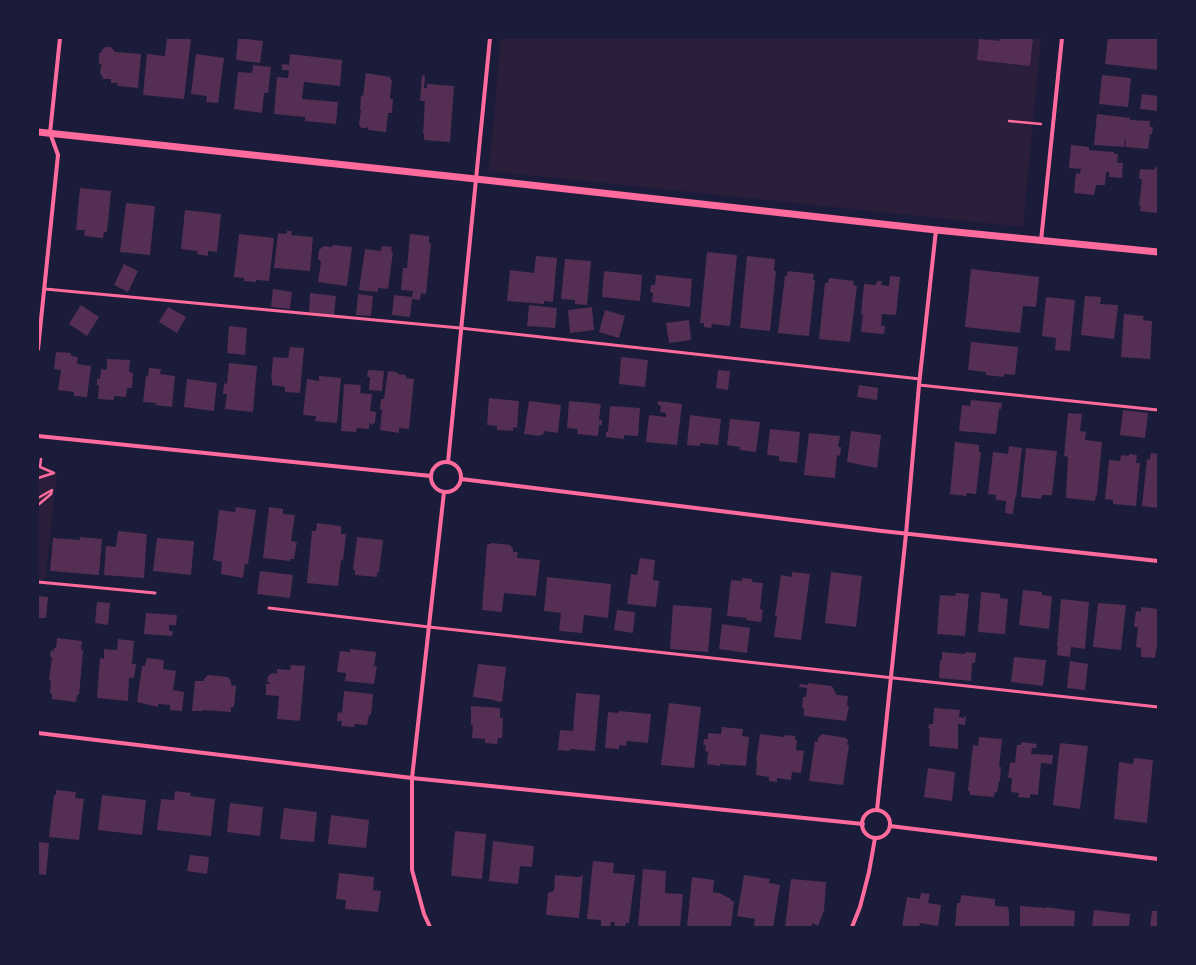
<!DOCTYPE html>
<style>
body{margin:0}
#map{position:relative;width:1196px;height:965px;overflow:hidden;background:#1b1b3a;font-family:Ubuntu,sans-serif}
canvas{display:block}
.frame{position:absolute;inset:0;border:39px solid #1b1b3a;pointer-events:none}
</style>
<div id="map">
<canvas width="1196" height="965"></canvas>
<div class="frame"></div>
</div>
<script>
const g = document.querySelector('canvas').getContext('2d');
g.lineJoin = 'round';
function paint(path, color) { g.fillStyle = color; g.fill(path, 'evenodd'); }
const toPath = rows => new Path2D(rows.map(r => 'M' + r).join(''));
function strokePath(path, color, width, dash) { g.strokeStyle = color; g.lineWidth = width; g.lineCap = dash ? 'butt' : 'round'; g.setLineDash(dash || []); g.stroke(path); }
paint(toPath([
 [501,38,1041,38,1023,227,489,171],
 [38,471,57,473,45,581,38,580]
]), '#2a1e3b');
paint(toPath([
 [167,38,191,38,184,99,143,95,147,54,165,56],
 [238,38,263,41,260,63,236,60],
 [1000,38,1033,38,1030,66,977,60,979,39,1000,41],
 [1108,38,1158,38,1158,70,1105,64],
 [105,47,111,47,115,52,141,54,138,88,117,86,118,83,111,83,111,79,102,79,103,77,100,73,101,65,103,64,99,64,99,53,101,53,102,50],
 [196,54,224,58,218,103,206,102,207,96,191,94],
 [290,54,342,60,340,86,304,82,302,99,338,102,336,124,305,121,305,117,274,114,277,77,288,78,289,70,282,70,282,64,289,65],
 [253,65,271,67,268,93,264,93,262,113,234,109,238,72,252,73],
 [366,73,390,77,390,79,392,80,390,99,393,99,392,113,388,113,386,132,368,130,368,127,365,128,361,128,359,124,361,110,360,110,361,95,363,96],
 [422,75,425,76,424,88,427,88,427,84,454,86,450,142,424,140,424,134,423,134,425,101,420,101],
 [1102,75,1131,78,1128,107,1099,104],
 [1142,94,1158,96,1158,111,1140,109],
 [1097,114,1130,118,1130,120,1150,121,1150,127,1153,127,1152,134,1150,134,1148,149,1125,147,1126,139,1125,139,1124,147,1094,145],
 [1071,145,1089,147,1089,150,1114,152,1114,154,1118,154,1117,163,1123,163,1122,178,1109,177,1109,172,1106,172,1105,185,1096,185,1094,195,1074,193,1076,173,1080,174,1081,169,1069,168],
 [1155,167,1158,168,1158,213,1140,211,1141,206,1139,206,1142,179,1139,179,1140,169,1154,170],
 [80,188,111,191,107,232,104,232,103,238,84,236,85,230,76,230],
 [126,203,155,206,150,255,120,252],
 [185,210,221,214,217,252,208,251,208,256,197,254,197,251,181,249],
 [287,231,292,231,291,235,313,237,310,271,274,268,278,233,286,234],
 [239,234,274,238,269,281,256,280,256,282,244,281,244,278,234,277],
 [410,234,429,236,429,243,431,243,426,294,421,293,420,300,412,299,410,317,392,315,394,295,412,297,413,291,401,290,403,268,407,268],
 [333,245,352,247,347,286,318,282,321,262,318,259,319,250,324,246,332,247],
 [382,246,392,247,391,252,393,252,388,289,378,288,378,292,359,290,365,249,381,251],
 [707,252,737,255,730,326,712,324,711,328,704,327,704,323,700,323],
 [536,256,557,258,553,302,544,301,544,304,507,301,510,270,534,273],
 [747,256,775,259,774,271,776,271,770,331,740,328],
 [565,259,591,261,587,305,575,304,575,300,561,299],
 [124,264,138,271,128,292,114,285],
 [971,269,1039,277,1036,307,1023,306,1020,333,965,327],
 [604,271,642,275,640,301,602,297],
 [788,271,814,274,813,280,815,280,809,336,778,333,785,276,787,276],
 [656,275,692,279,690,307,652,302,653,293,650,292,651,285,655,285],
 [890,276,900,277,896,315,882,314,881,326,885,326,884,334,861,332,863,314,861,314,864,284,876,285,877,281,882,281,881,285,889,286],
 [829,278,854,281,853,285,857,286,850,342,819,339,825,283,828,283],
 [273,289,292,292,290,309,271,307],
 [310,293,336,296,334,315,309,312],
 [358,294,373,296,371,316,356,315],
 [1085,296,1101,297,1100,304,1118,305,1114,339,1081,335],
 [1046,297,1075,300,1070,351,1055,350,1056,338,1042,336],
 [81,305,99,317,87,336,69,324],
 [529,305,557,308,555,328,527,326],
 [168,307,186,317,177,333,159,322],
 [592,307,594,330,570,333,568,310],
 [605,310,625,316,619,338,599,332],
 [1124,314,1144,316,1143,320,1152,321,1150,359,1121,357],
 [689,320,691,340,669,343,666,323],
 [229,326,247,328,245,355,227,353],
 [971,342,1018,347,1015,375,1004,374,1004,377,986,375,986,372,968,370],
 [290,347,304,348,300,393,285,392,285,387,272,385,272,379,271,379,273,357,288,358],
 [56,352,71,353,71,356,78,357,77,364,91,366,87,397,74,396,74,392,58,390,61,370,54,369],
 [621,357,648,360,645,387,619,384],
 [107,359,130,360,129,372,133,373,132,388,127,388,126,397,114,396,114,400,98,399,99,385,97,385,97,379,100,379,101,369,107,370],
 [229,363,257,366,253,412,225,409,227,394,223,394,224,383,227,384],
 [149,368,161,369,160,374,175,376,172,407,155,405,156,403,143,402,146,376,148,376],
 [368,370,384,371,382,391,369,390,370,377,367,377],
 [718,370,730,371,728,390,716,388],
 [388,371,397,372,397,374,406,375,406,378,414,379,409,429,399,428,399,433,380,430,382,410,380,409,381,399,384,399],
 [319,376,341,378,337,423,315,421,316,416,303,415,307,379,319,381],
 [187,379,217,383,214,411,184,407],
 [344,384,361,385,360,393,372,394,370,411,376,412,375,423,371,425,369,422,369,429,357,428,356,432,341,431],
 [859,385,878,388,877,400,857,397],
 [489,398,519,401,517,428,513,427,513,431,497,430,497,426,487,425],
 [971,400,1002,403,1001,409,999,409,996,434,959,431,962,405,970,406],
 [529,401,561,405,558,433,544,431,543,435,540,435,540,436,524,434],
 [569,401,601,404,599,420,602,420,602,425,599,425,598,436,577,434,578,429,567,428],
 [658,401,682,404,677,445,646,442,649,415,666,417,666,413,660,412,661,406,658,405],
 [610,406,640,408,638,436,624,435,624,439,606,437,606,432,608,432],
 [1123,410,1148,413,1145,438,1120,435],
 [1068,413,1082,414,1080,431,1086,432,1085,440,1102,442,1097,495,1096,495,1095,501,1066,498,1068,457,1064,456],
 [690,415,721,419,718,445,700,443,700,446,687,445],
 [730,419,760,422,756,452,739,450,740,447,727,445],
 [770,429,800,432,797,463,779,461,779,456,767,455],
 [851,431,881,435,877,468,847,462],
 [809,433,840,436,838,447,841,447,840,456,837,455,835,478,804,475],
 [955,442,979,445,979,452,981,452,976,494,967,493,966,496,950,494],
 [1009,446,1022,448,1016,498,1015,497,1013,514,1005,513,1006,501,996,500,996,495,988,494,993,452,1008,454],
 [1026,448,1057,451,1052,495,1042,495,1041,499,1021,497],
 [1151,453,1158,454,1158,508,1142,506,1147,459,1150,460],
 [1129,454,1137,455,1136,463,1140,463,1136,506,1113,504,1113,500,1105,499,1109,460,1120,461,1121,455,1129,456],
 [236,507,256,510,248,564,245,564,243,578,221,574,222,562,213,560,219,510,235,512],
 [269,507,283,509,283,514,295,515,291,541,297,542,294,559,290,559,290,561,263,558],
 [317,523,341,526,341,534,346,534,343,561,341,560,338,586,307,583,312,531,316,531],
 [118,531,147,534,144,578,104,575,106,546,116,547],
 [80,537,102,539,99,575,50,571,53,538,80,540],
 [357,537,383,540,379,573,377,572,377,577,355,575,355,570,353,570],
 [157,538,194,541,191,575,153,571],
 [492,543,510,545,513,549,513,552,518,552,517,558,540,560,536,596,504,593,502,612,482,610,487,545],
 [640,558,655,560,653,580,659,581,656,607,627,604,631,574,637,575],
 [260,571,293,575,290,598,257,594],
 [792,572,810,574,801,640,774,637,777,616,775,616,781,575,792,577],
 [831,572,862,576,856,627,825,623],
 [547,577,611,584,608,618,584,615,582,633,559,631,561,613,544,611],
 [742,578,752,579,752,582,763,583,760,609,763,610,761,622,746,620,747,618,727,616,731,580,742,581],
 [1023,590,1042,592,1042,595,1052,596,1049,629,1019,625],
 [981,592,1000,594,1000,598,1008,599,1005,634,978,632],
 [956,593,969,594,965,636,937,634,940,595,955,596],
 [38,596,48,597,46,618,38,618],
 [1061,599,1089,602,1085,649,1071,647,1070,657,1057,655,1058,646,1057,646],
 [97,602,110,603,108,625,95,623],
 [1098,603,1126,605,1121,650,1093,647],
 [673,605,712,608,708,652,670,649],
 [1141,607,1158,609,1158,650,1156,649,1155,658,1141,657,1141,648,1136,647,1138,627,1134,627,1136,611,1141,612],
 [617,610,635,612,633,633,614,630],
 [146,613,177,615,176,625,169,625,169,631,173,631,172,636,144,634],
 [722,624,750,628,747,653,719,649],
 [57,638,82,641,81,650,83,650,79,695,77,695,76,702,52,699,52,694,50,693,51,680,49,680,52,657,50,657,51,650,54,651,54,648,56,648],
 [118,639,134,641,132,664,136,664,134,678,129,678,128,701,97,698,100,658,104,659,104,649,117,650],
 [350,649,376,652,374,666,377,666,374,684,345,681,346,673,337,672,340,651,350,652],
 [942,652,965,654,965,652,976,653,975,663,972,663,971,681,939,678,940,660,942,660],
 [1014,657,1046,660,1043,686,1011,682],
 [147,658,164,660,163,669,176,671,173,690,184,692,182,711,170,710,170,705,158,704,158,707,137,702,142,666,145,666],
 [1070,661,1088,664,1085,690,1067,688],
 [478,664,506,667,502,702,495,701,495,700,473,697],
 [291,665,305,666,300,721,277,719,279,696,266,695,266,684,271,684,267,681,268,676,272,673,277,674,277,669,290,670],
 [208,675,228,677,231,681,231,685,236,686,234,707,231,707,231,712,203,710,203,711,192,711,195,681,204,681,204,679],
 [808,683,832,686,835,692,836,693,836,695,848,696,847,705,849,706,846,721,804,716,804,708,802,708,803,697,806,697,807,688,799,687,800,684,808,685],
 [344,691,373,694,371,715,369,715,367,725,355,724,354,727,341,726,342,721,337,721,338,712,342,713],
 [576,693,600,695,595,751,570,749,570,751,558,750,560,730,573,731],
 [669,703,701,707,694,768,661,765],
 [471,706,500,708,500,718,503,718,502,738,498,738,497,744,485,743,485,739,472,738,473,725,471,725],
 [934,708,960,710,959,717,964,718,965,716,966,716,965,725,958,724,958,749,929,746,930,729,928,728,929,724,933,724],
 [619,711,651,714,648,743,627,741,626,746,619,745,619,749,605,748,608,712,618,713],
 [722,727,743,729,742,736,749,737,746,766,720,764,720,766,707,764,708,752,705,751,706,745,703,745,704,739,708,739,708,733,721,734],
 [760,734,784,737,785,735,795,736,795,740,797,740,796,750,804,751,801,773,792,772,791,780,777,778,777,782,769,781,769,777,756,775,757,761,756,761],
 [822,734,846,738,848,740,847,745,849,745,843,785,809,781,815,741,818,742,818,738],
 [979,737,1002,739,999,767,1001,767,1000,781,999,781,997,792,995,792,994,797,970,795,970,791,968,791,973,745,978,746],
 [1022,742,1037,744,1036,748,1032,748,1031,754,1053,755,1052,764,1041,763,1038,795,1030,794,1030,798,1018,797,1019,793,1011,792,1012,778,1008,778,1010,762,1015,763,1017,745,1021,745],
 [1060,743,1088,746,1080,809,1053,805],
 [1134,758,1153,760,1147,823,1114,819,1119,762,1133,764],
 [928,768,955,772,952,801,924,797],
 [56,790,76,792,75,798,84,799,79,840,49,837,54,795,56,795],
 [175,791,191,793,190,796,215,799,211,836,157,830,161,799,174,800],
 [102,795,146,800,142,835,98,830],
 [230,803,263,807,260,836,227,832],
 [284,808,317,812,314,842,280,839],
 [331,815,369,820,366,848,328,844],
 [455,831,486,834,482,879,451,876],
 [493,841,534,846,532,867,520,866,518,884,489,881],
 [38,842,49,843,46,875,38,874],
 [190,855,209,857,207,874,187,871],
 [593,861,614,863,613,873,635,875,629,923,626,923,625,927,614,927,615,922,611,922,610,927,601,927,601,920,587,919],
 [643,869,666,871,665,893,683,894,680,927,638,927],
 [339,873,374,877,373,890,381,891,378,912,345,909,346,900,336,899],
 [555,875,579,877,583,875,579,918,546,915,548,893,554,891],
 [744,875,770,879,769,883,780,885,773,927,754,926,755,919,737,916],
 [692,877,714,880,713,892,719,893,731,899,731,901,734,901,731,927,687,927],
 [791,879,826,882,824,910,818,926,812,923,812,927,785,927],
 [921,893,930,894,928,903,941,905,938,926,920,923,919,927,902,927,907,897,920,899],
 [961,895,995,899,995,906,1008,907,1009,912,1009,927,955,927,957,903,960,903],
 [1020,906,1046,908,1046,907,1075,911,1074,927,1020,927],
 [1094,910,1130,914,1129,927,1092,927],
 [1152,911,1158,911,1158,927,1150,927]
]), '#542f53');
strokePath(toPath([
 [1009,121,1041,124],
 [38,478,54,473,40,467,41,459],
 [38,498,52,490,51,494,38,505]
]), '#ff6b9d', 2.5);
strokePath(toPath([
 [45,289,460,328,920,379],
 [919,385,1158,410],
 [38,582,155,593],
 [269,608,429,627,1158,707]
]), '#ff6b9d', 3);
strokePath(toPath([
 [1041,241,1062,38],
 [38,349,58,155,50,133,60,38],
 [38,436,431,476],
 '431 477a15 15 0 1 1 30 0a15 15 0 1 1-30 0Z',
 [448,462,490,38],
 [461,479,882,531,1158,561],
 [38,733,412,778,863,824],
 [877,810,906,534,919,385,936,230],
 '862 824a14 14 0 1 1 28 0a14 14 0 1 1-28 0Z',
 [890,826,1158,859],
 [430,927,424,914,412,870,412,778,444,492],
 [852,927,860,907,869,872,875,838]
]), '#ff6b9d', 4);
strokePath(toPath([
 [38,132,476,179,936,230,1158,252]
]), '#ff6b9d', 7);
</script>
